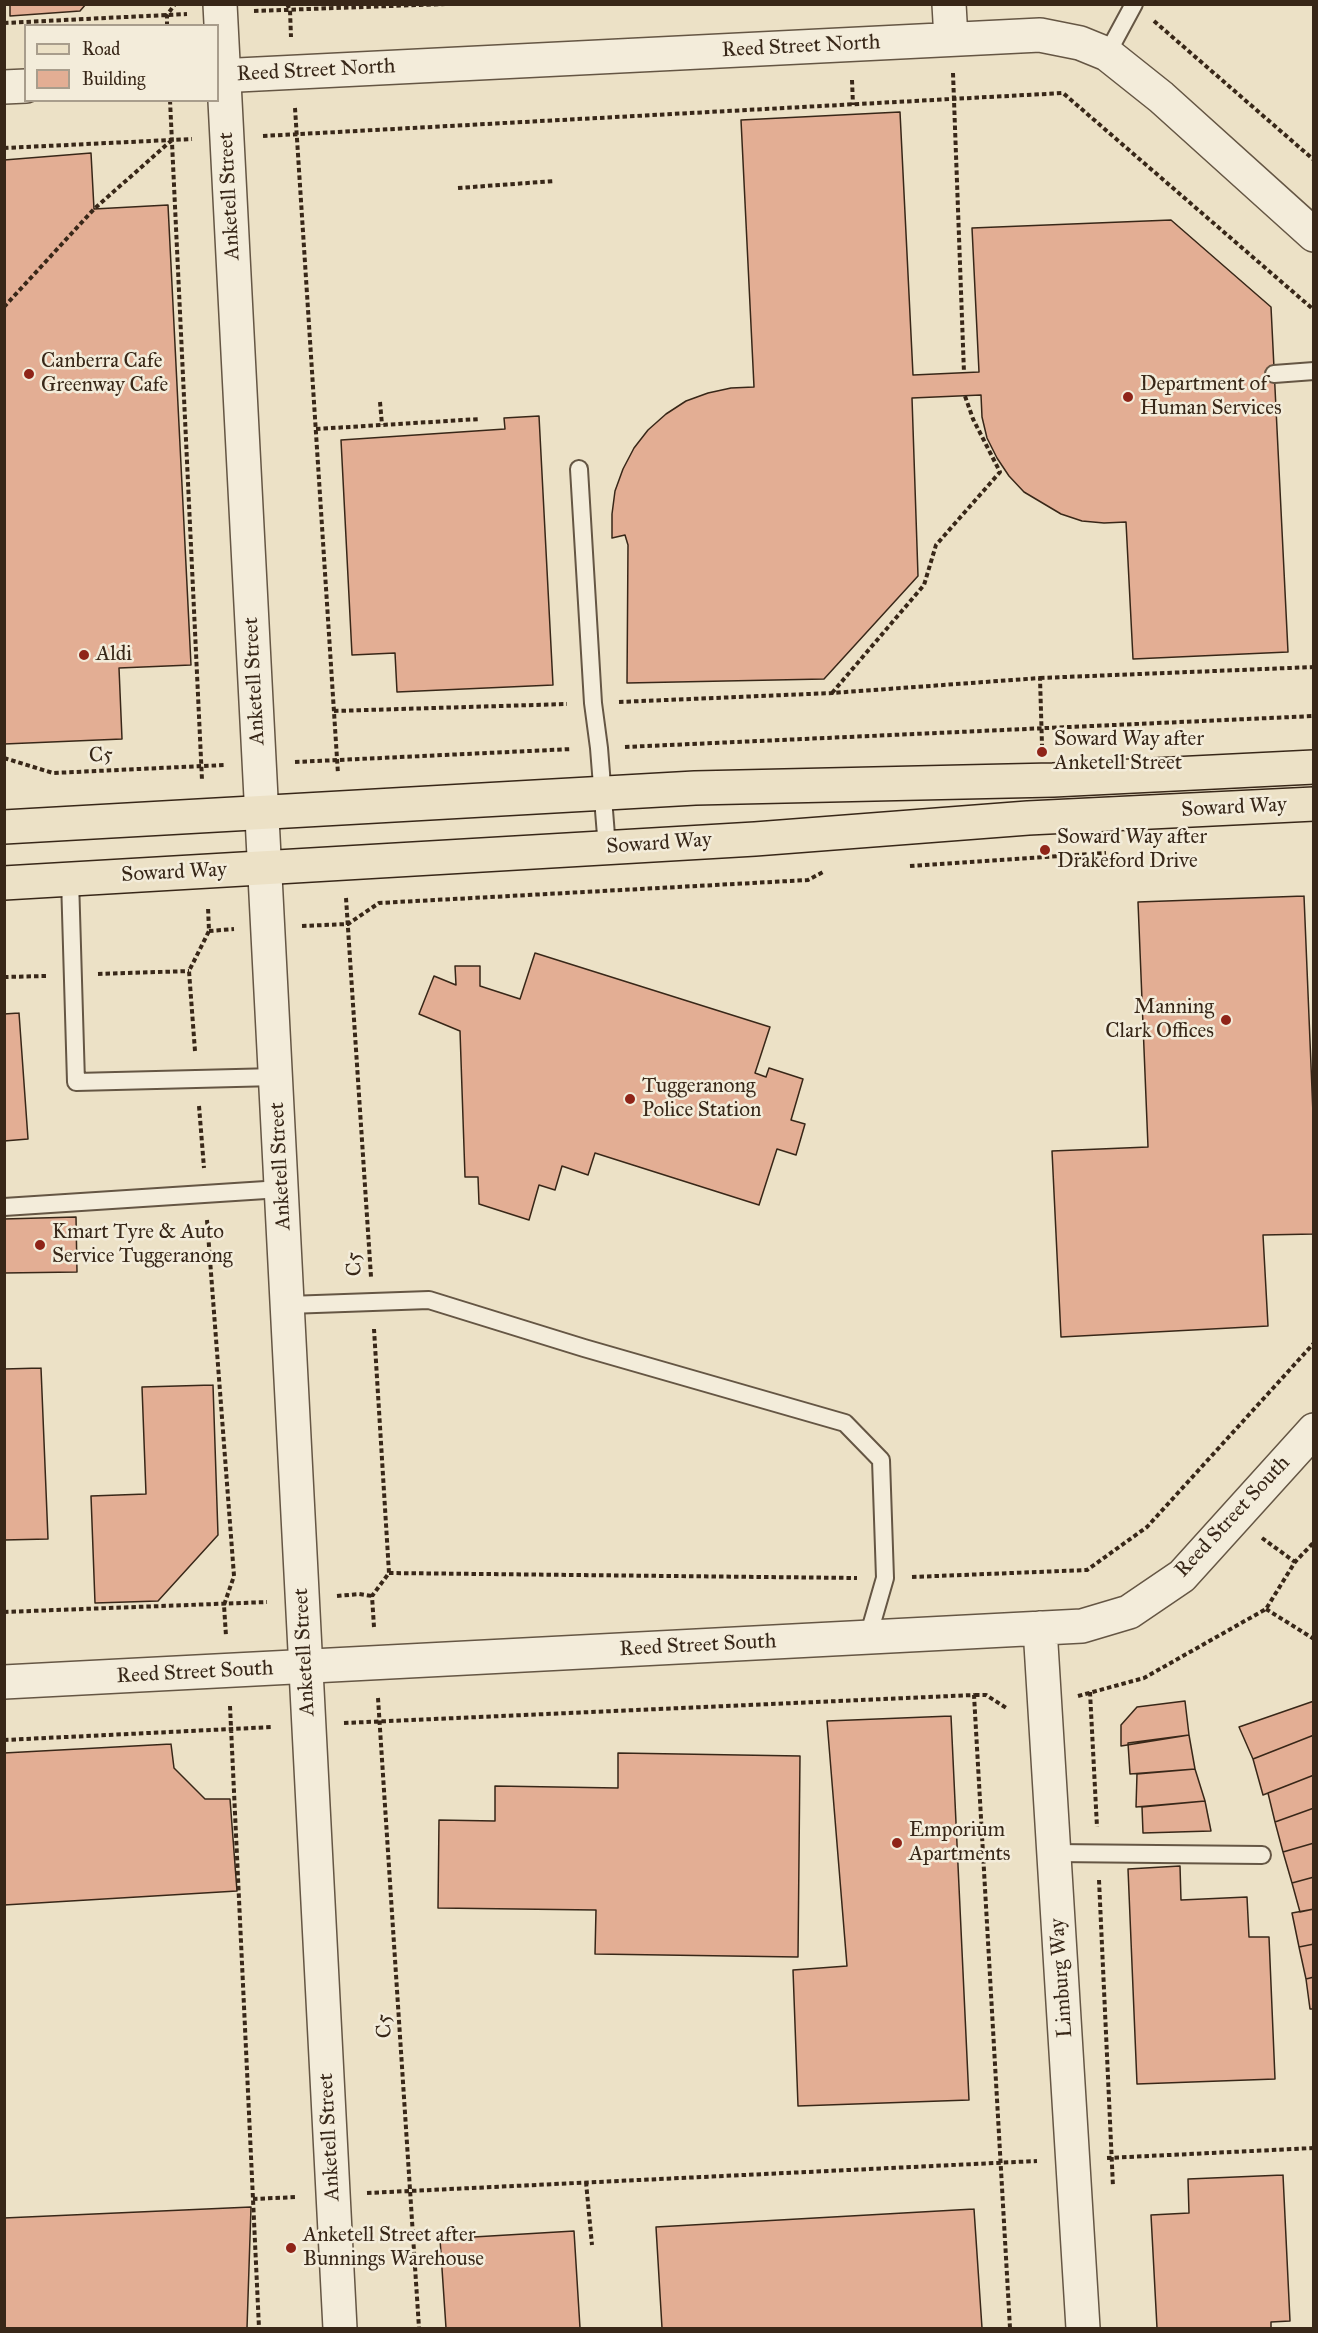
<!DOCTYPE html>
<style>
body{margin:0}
#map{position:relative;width:1318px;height:2333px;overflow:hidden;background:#ece1c6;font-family:"IM FELL Great Primer",serif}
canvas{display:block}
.frame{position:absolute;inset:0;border:6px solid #382718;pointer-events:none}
.legend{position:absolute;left:24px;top:24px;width:195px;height:78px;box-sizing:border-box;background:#f3ecda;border:2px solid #a89d8c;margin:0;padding:8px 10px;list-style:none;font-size:18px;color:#382718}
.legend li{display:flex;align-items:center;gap:12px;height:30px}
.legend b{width:30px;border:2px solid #a89d8c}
</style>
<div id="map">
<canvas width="1318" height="2333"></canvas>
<div class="frame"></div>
<ul class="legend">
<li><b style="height:8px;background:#ece1c6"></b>Road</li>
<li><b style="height:16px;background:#e3ae94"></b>Building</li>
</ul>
</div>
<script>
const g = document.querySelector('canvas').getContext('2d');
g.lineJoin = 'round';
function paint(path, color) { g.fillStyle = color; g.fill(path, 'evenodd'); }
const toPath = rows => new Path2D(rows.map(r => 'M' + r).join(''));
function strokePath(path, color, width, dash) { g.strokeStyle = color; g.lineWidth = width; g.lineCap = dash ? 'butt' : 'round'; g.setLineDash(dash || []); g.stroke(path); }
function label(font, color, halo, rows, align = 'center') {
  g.font = font + ' "IM FELL Great Primer",serif'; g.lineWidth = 5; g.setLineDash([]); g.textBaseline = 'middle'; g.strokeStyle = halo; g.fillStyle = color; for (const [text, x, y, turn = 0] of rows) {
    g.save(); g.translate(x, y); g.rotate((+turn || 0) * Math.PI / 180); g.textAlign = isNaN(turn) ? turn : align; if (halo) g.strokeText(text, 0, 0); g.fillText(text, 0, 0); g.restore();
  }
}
const building = toPath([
 [10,4,86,4,80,11,10,16,10,4],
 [900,112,913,375,979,372,972,228,1171,220,1271,307,1288,652,1133,659,1126,522,1104,523,1082,521,1061,514,1024,492,1009,476,997,458,987,438,982,417,981,395,912,398,918,576,824,679,627,683,628,545,625,535,612,538,612,514,615,491,623,469,634,448,648,430,666,414,686,401,708,393,731,388,754,387,741,120,900,112],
 [91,153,94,209,168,205,191,665,119,668,122,739,4,744,4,160,91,153],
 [539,416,553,685,397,692,395,653,352,655,341,440,505,429,504,418,539,416],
 [1304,896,1314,1138,1314,1234,1263,1235,1268,1326,1061,1337,1052,1151,1148,1147,1138,902,1304,896],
 [535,953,770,1027,755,1073,766,1077,769,1068,803,1079,791,1120,805,1124,796,1155,777,1149,759,1205,595,1153,588,1175,562,1166,555,1190,539,1185,529,1220,479,1204,478,1177,465,1177,460,1031,419,1014,434,976,456,985,455,966,480,966,480,986,520,999,535,953],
 [19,1013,28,1139,4,1141,4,1014,19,1013],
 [76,1217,77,1272,4,1273,4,1219,76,1217],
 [41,1368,48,1539,4,1540,4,1369,41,1368],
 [213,1385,218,1535,158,1601,95,1603,91,1496,146,1494,142,1387,213,1385],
 [1185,1701,1189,1735,1121,1746,1121,1725,1137,1707,1185,1701],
 [1314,1701,1314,1735,1253,1759,1239,1727,1314,1701],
 [951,1716,969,2100,798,2106,793,1970,847,1966,827,1721,951,1716],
 [1189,1735,1195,1769,1130,1774,1128,1743,1189,1735],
 [1314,1735,1314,1775,1263,1795,1253,1759,1314,1735],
 [171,1744,174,1768,205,1799,230,1799,237,1891,4,1905,4,1753,171,1744],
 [618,1753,800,1756,798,1957,595,1954,596,1910,438,1908,439,1820,495,1821,495,1786,618,1788,618,1753],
 [1195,1769,1205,1801,1136,1807,1137,1774,1195,1769],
 [1314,1775,1314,1808,1275,1822,1268,1793,1314,1775],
 [1205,1801,1211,1831,1143,1833,1142,1807,1205,1801],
 [1314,1808,1314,1843,1283,1852,1275,1822,1314,1808],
 [1314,1843,1314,1877,1292,1883,1283,1852,1314,1843],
 [1180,1866,1181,1900,1247,1897,1249,1937,1269,1937,1275,2079,1137,2084,1128,1869,1180,1866],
 [1314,1877,1314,1909,1300,1912,1292,1883,1314,1877],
 [1314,1909,1314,1944,1299,1947,1292,1913,1314,1909],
 [1314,1944,1314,1977,1306,1979,1299,1947,1314,1944],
 [1314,1977,1314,2009,1310,2009,1306,1979,1314,1977],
 [1283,2175,1290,2321,1271,2322,1271,2328,1157,2328,1151,2215,1189,2213,1188,2179,1283,2175],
 [251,2207,247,2328,4,2328,4,2218,251,2207],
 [974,2209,982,2328,662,2328,656,2227,974,2209],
 [574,2231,580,2328,446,2328,440,2239,574,2231]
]);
paint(building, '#e3ae94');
strokePath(building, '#382718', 1.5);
const service = toPath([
 [1107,54,1134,4],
 [1274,374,1314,371],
 [579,469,593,703,599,748,607,848],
 [70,879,76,1082,276,1077],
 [4,1207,281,1189],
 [288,1305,429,1300,584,1348,845,1423,881,1460,885,1578,868,1637],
 [1054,1853,1262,1855]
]);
const minor = toPath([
 [949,4,951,39],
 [218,76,1040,35,1080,43,1107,54,1161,97,1314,235],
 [4,87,26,86],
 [1040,1628,1083,2328],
 [4,1682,1082,1626,1129,1612,1182,1576,1314,1430]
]);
const tertiary = toPath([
 [220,4,340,2328]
]);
const primary = toPath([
 [4,827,695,788,1053,780,1314,767],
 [4,883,755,839,1028,818,1314,804]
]);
strokePath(service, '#655644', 20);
strokePath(minor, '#655644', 36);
strokePath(tertiary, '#655644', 36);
strokePath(primary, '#382718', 36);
strokePath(toPath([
 [287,4,290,10,291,37],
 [254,11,445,4],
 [1154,21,1314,160],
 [4,23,187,14],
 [167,26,167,15,175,4],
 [953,73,964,373],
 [852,80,853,105],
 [170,100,202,780],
 [295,108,338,774],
 [263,136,1063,93,1314,310],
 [4,148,192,139],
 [458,188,555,181],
 [4,307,94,209,172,140],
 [380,402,382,425],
 [316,429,480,419],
 [1040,678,1314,667],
 [832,693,924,585,936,545,1000,472,973,419,965,396],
 [619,702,832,693,1040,678,1042,745],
 [334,711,567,704],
 [625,747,1314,716],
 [4,758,53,773,225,765],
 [295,762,572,749],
 [910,866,1106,853],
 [346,898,371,1277],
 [302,926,348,924,379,903,808,880,825,871],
 [209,931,234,929],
 [98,974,189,971],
 [4,977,46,976],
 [195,1051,189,971,209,931,208,907],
 [199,1106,204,1168],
 [207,1220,234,1576,224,1605,226,1636],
 [1262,1538,1295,1562],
 [389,1573,857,1578],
 [912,1577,1087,1570,1147,1527,1314,1343],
 [337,1596,359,1594,372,1596],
 [1266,1609,1314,1639],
 [4,1612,267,1602],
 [374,1627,372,1596,389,1573,374,1329],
 [1090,1692,1097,1827],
 [975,1695,986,1695,1008,1709],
 [1078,1696,1144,1678,1266,1609,1295,1562,1314,1542],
 [378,1698,419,2328],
 [230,1706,259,2328],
 [344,1723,974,1695,1010,2328],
 [4,1740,273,1727],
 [1099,1880,1113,2187],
 [1107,2158,1314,2148],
 [586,2182,592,2245],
 [367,2193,1037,2161],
 [253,2199,297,2197]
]), '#382718', 4, [4.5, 3]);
strokePath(service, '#f3ecda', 16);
strokePath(minor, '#f3ecda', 33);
strokePath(tertiary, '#f3ecda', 33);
strokePath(primary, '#ece1c6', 33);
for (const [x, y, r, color] of [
 [29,374,6,"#8f2418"],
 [1128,397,6,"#8f2418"],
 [84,655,6,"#8f2418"],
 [1042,752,6,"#8f2418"],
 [1045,850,6,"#8f2418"],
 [1226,1020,6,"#8f2418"],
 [630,1099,6,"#8f2418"],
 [40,1245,6,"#8f2418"],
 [897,1843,6,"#8f2418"],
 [291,2248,6,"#8f2418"]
]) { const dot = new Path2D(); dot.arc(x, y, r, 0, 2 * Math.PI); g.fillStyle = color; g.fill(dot); strokePath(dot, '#f3ecda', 2); }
label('21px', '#382718', '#f3ecda', [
 ["Reed Street North",801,47,-3],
 ["Reed Street North",316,71,-3],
 ["Anketell Street",230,196,-93],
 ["Anketell Street",255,681,-93],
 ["C5",101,756,-3],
 ["Soward Way",1234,808,-3],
 ["Soward Way",659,844,-4],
 ["Soward Way",174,873,-3],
 ["Anketell Street",281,1166,-93],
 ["C5",355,1264,-94],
 ["Reed Street South",1233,1517,-47],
 ["Reed Street South",698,1646,-3],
 ["Anketell Street",305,1652,-93],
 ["Reed Street South",195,1673,-3],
 ["Limburg Way",1062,1978,-94],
 ["C5",385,2026,-94],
 ["Anketell Street",330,2137,-93]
]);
label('21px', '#382718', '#f3ecda', [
 ["Canberra Cafe",41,362],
 ["Greenway Cafe",41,386],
 ["Department of",1140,385],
 ["Human Services",1140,409],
 ["Aldi",96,655],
 ["Soward Way after",1054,740],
 ["Anketell Street",1054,764],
 ["Soward Way after",1057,838],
 ["Drakeford Drive",1057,862],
 ["Manning",1214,1008,"right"],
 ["Clark Offices",1214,1032,"right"],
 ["Tuggeranong",642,1087],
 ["Police Station",642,1111],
 ["Kmart Tyre & Auto",52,1233],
 ["Service Tuggeranong",52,1257],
 ["Emporium",909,1831],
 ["Apartments",909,1855],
 ["Anketell Street after",303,2236],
 ["Bunnings Warehouse",303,2260]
], 'left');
</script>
